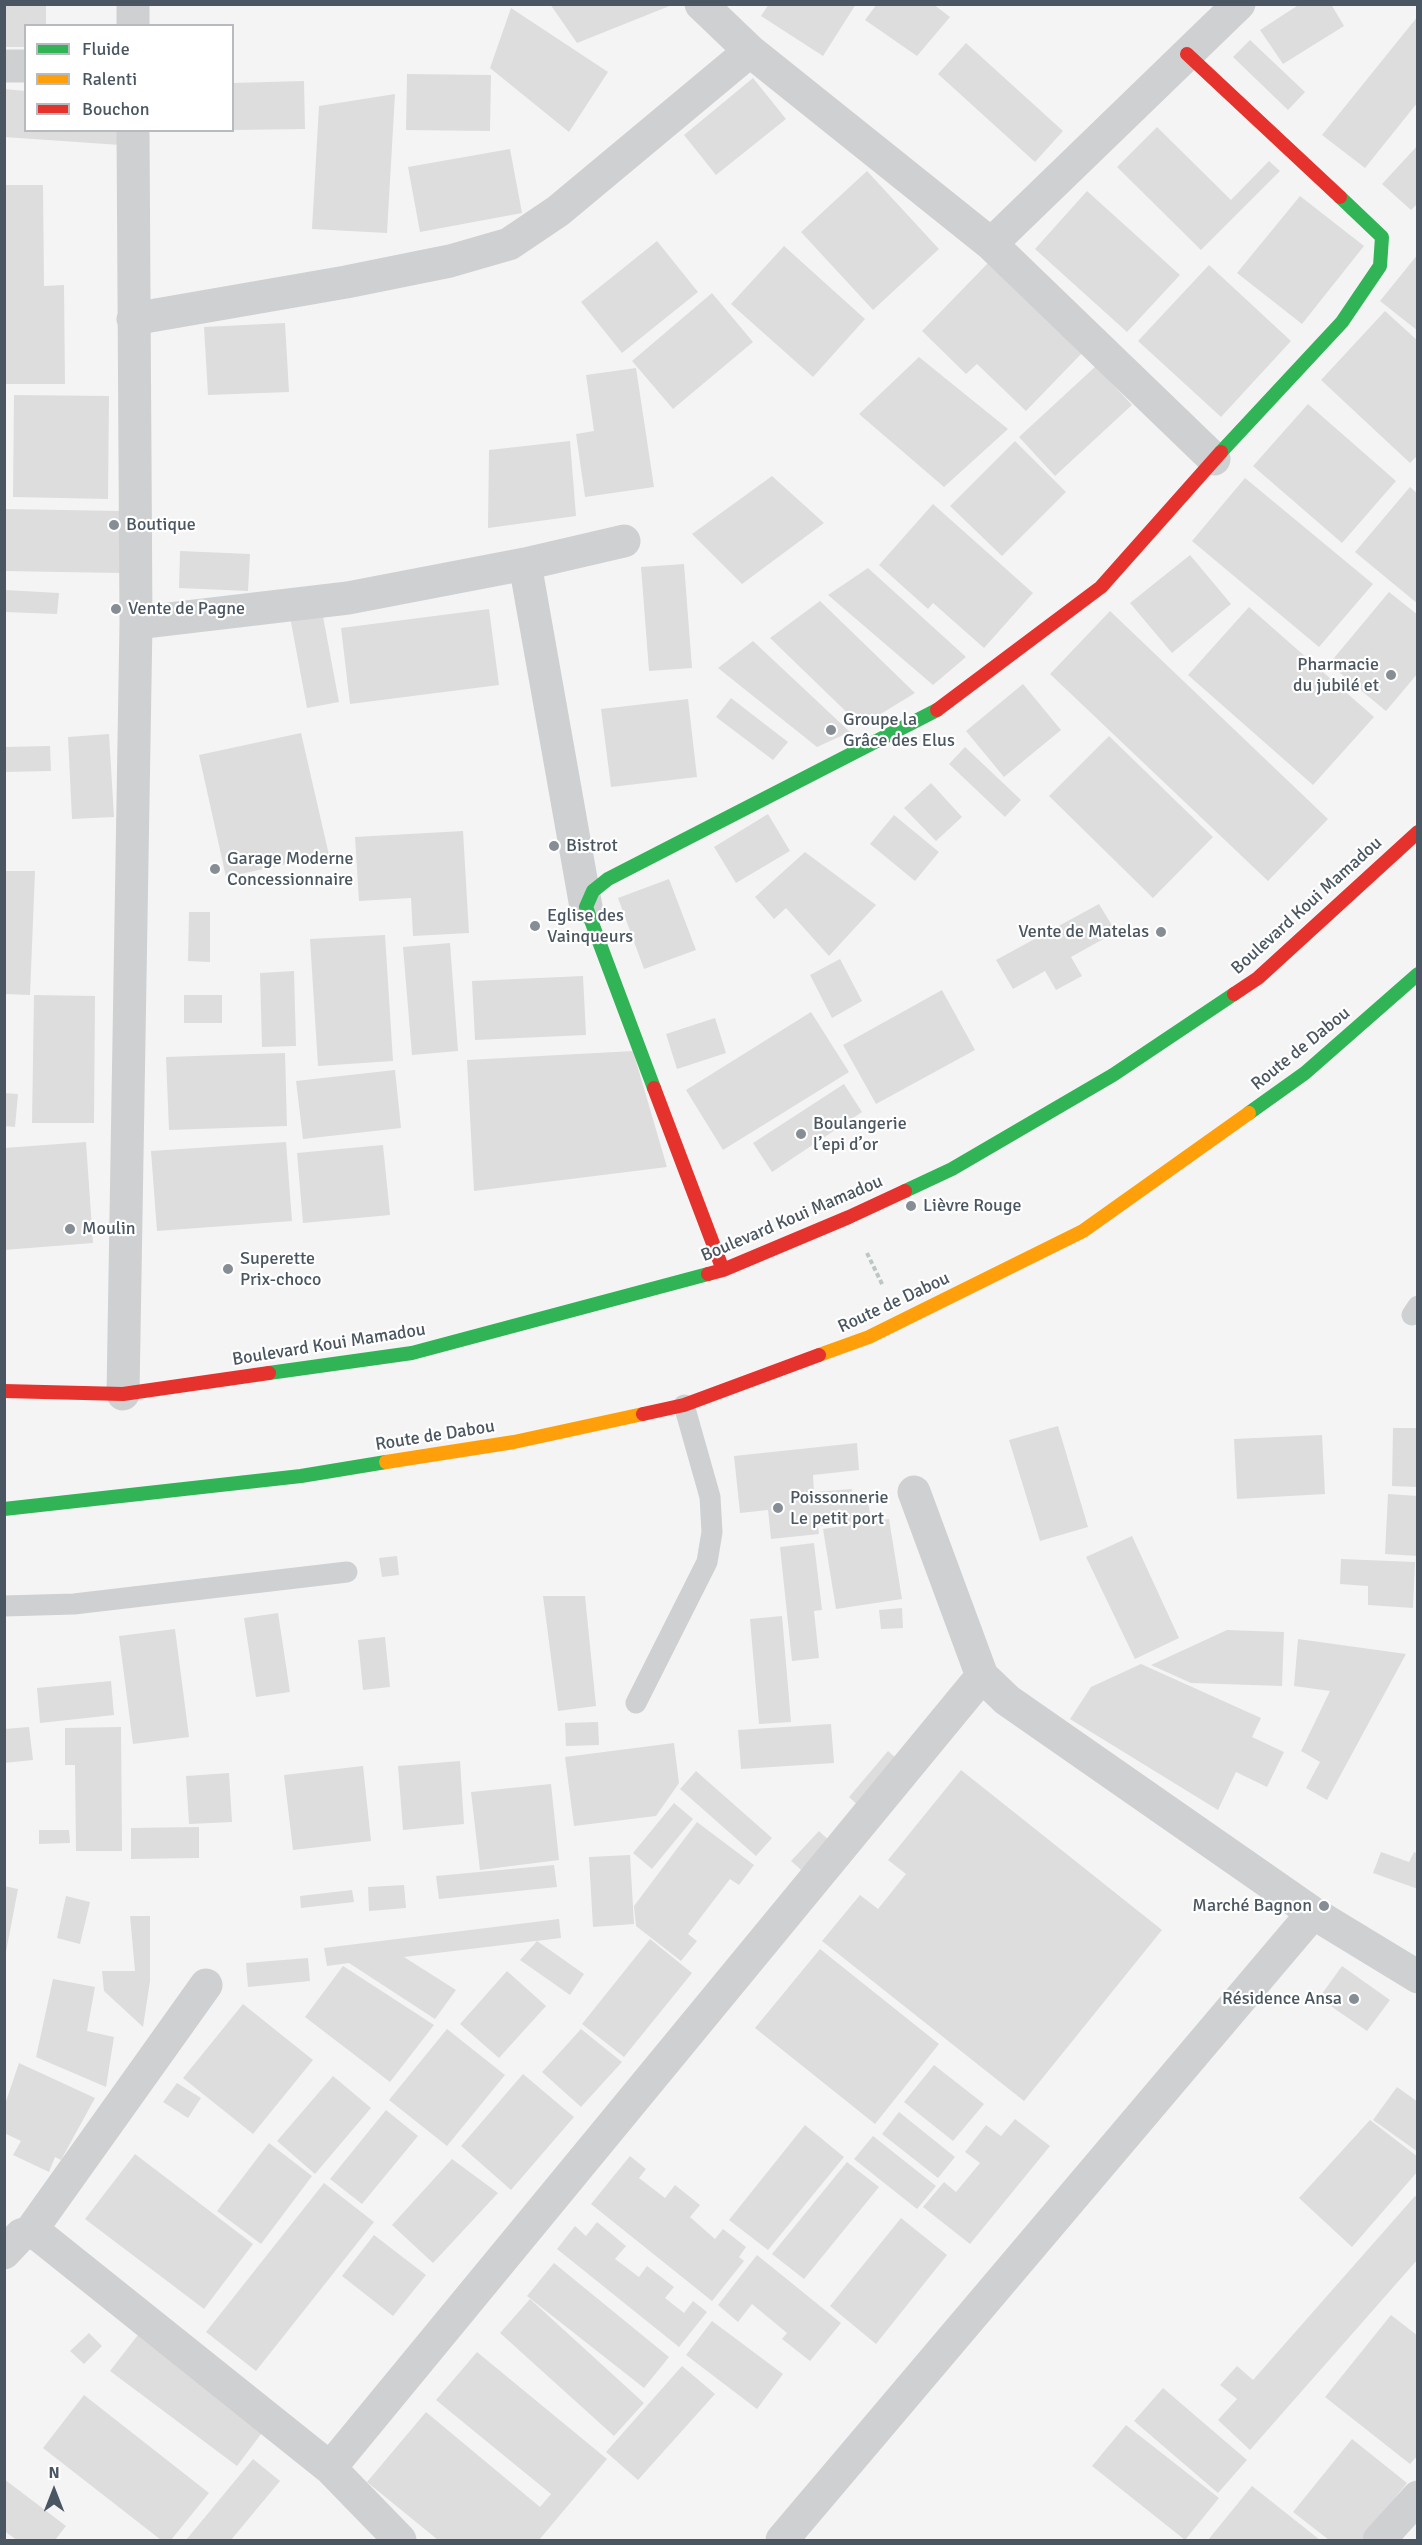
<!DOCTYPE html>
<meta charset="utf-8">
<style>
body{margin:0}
#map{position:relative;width:1422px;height:2545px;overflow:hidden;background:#f4f4f4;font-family:Signika,sans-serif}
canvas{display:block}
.frame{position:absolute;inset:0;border:6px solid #4a5661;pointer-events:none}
.legend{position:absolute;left:24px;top:24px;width:210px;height:108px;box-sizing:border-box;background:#fff;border:2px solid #b7bbc0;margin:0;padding:8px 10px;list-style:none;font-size:18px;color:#4a5661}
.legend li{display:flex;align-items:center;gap:12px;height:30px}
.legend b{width:30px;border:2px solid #b7bbc0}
.north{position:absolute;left:24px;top:2461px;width:60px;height:60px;-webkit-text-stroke:4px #fff;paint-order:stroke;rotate:0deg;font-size:16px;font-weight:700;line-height:24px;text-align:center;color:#4a5661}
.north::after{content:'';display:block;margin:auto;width:21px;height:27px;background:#4a5661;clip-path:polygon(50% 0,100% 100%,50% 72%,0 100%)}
</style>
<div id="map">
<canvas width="1422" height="2545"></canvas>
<div class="frame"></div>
<ul class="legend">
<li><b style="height:8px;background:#30b455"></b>Fluide</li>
<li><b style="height:8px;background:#ff9f0a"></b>Ralenti</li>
<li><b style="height:8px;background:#e5322d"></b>Bouchon</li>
</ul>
<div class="north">N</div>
</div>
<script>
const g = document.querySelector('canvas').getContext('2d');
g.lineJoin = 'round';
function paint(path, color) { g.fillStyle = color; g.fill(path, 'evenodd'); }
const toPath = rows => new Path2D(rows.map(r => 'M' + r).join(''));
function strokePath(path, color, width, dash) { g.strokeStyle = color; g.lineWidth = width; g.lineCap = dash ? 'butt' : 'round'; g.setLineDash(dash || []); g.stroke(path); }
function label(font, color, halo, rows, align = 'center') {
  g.font = font + ' Signika,sans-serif'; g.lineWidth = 4.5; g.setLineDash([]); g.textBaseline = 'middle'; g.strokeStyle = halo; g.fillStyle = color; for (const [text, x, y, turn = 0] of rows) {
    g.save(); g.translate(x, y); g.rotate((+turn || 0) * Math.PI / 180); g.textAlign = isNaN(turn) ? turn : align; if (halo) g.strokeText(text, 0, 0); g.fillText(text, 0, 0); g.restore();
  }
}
paint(toPath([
 [550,4,672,4,672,5,577,43],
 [769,4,856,4,823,56,761,16],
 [877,4,933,4,950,17,917,56,865,20],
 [1300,4,1331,4,1344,26,1283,64,1260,30],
 [4,5,46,5,46,26,26,26,26,47,4,47],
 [511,8,608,72,569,132,490,68],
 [1418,16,1418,102,1365,168,1322,135],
 [1250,40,1305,92,1288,110,1233,57],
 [966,43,1063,131,1035,162,938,74],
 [407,74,491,75,490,131,406,130],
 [753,78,786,119,716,175,684,135],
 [304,81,305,129,232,130,232,83],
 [4,89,26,91,26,130,121,130,120,145,4,137],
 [395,94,387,233,312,229,319,106],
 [1157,127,1231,200,1269,161,1280,171,1201,250,1117,167],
 [1418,145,1418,203,1411,210,1382,184],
 [510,149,522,213,420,232,408,167],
 [867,171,939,249,873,310,801,232],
 [4,185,43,185,44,286,64,285,65,384,4,384],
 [1087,191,1180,275,1127,332,1035,249],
 [1300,196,1364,246,1302,324,1237,273],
 [657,241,698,292,622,353,581,302],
 [784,246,865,319,813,377,731,304],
 [1418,254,1418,331,1380,301],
 [988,263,1082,353,1026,411,977,364,966,374,922,331],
 [1209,265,1291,341,1221,417,1138,341],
 [712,293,753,342,673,409,632,361],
 [1385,311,1418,341,1418,455,1410,463,1321,380],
 [285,323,289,392,208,395,204,327],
 [919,357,1008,429,944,487,859,414],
 [1096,366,1132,405,1055,476,1019,437],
 [636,368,654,487,585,497,576,434,594,431,586,375],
 [14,395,109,396,108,499,13,497],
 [1308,404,1396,481,1342,543,1253,466],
 [570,441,576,516,488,528,489,450],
 [1015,441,1066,492,1002,556,950,506],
 [772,476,824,523,742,584,692,534],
 [1245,478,1373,584,1319,647,1192,541],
 [1410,487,1418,494,1418,604,1355,552],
 [933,504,1033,593,984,648,933,603,928,609,879,565],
 [4,509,122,511,120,573,4,571],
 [180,551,250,554,248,591,179,588],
 [1190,555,1231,604,1172,653,1130,603],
 [684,564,692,668,649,671,641,567],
 [868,568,966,657,933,685,828,595],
 [5,590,59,593,57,614,5,612],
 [1389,592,1418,615,1418,673,1386,711,1329,664],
 [820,601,915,693,861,726,770,638],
 [1249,607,1374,717,1313,785,1188,675],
 [489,609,499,685,350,704,341,628],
 [322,611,339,702,307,708,290,617],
 [1110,611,1328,819,1268,881,1050,674],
 [753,641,850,732,817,747,718,668],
 [1023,684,1061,730,1004,777,966,731],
 [731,698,788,742,773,760,716,717],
 [688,699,697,777,611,787,601,709],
 [301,733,329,855,226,877,199,755],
 [109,734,114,817,72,819,68,737],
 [1109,736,1213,837,1153,898,1049,796],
 [50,746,51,771,4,772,4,747],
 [965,747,1021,800,1005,817,949,764],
 [931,783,962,817,936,841,904,808],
 [768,814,790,851,736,883,714,847],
 [894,815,939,852,915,881,870,844],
 [463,831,469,933,413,936,411,898,359,901,355,837],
 [805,852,876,905,829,956,786,908,774,919,755,897],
 [4,871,35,871,30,995,4,994],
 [669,879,696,950,644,969,618,898],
 [1099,904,1116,932,1071,957,1082,976,1056,990,1045,971,1013,989,996,960],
 [189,912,210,912,210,962,188,961],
 [385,935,393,1061,318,1066,310,939],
 [450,943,458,1051,412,1055,403,947],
 [840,959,862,1001,832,1018,810,975],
 [294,971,296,1046,262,1047,260,973],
 [583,976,586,1035,475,1040,472,981],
 [942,990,975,1050,876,1104,843,1045],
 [34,995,95,996,94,1123,32,1123],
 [184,995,222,995,222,1023,184,1023],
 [811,1012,849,1072,723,1150,686,1090],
 [715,1018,726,1053,677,1069,666,1034],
 [633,1051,667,1167,474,1191,467,1060],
 [285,1053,287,1126,169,1130,166,1057],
 [395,1070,401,1128,303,1139,296,1081],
 [844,1084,862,1112,772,1172,753,1143],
 [4,1093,18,1094,15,1127,4,1126],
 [86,1142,93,1243,4,1250,4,1148],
 [286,1142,292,1221,157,1231,151,1151],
 [383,1145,390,1215,303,1223,297,1153],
 [1058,1426,1088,1527,1040,1541,1009,1440],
 [1393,1428,1418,1428,1418,1487,1392,1486],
 [1322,1435,1325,1494,1237,1499,1234,1439],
 [857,1443,859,1470,813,1475,814,1492,852,1489,853,1502,868,1500,871,1520,818,1526,819,1534,771,1539,768,1510,740,1513,734,1456],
 [1388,1494,1418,1496,1418,1556,1385,1554],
 [889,1519,902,1599,836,1609,823,1529],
 [1132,1536,1179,1638,1135,1659,1086,1557],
 [814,1543,822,1610,814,1611,819,1658,792,1661,780,1547],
 [397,1556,399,1575,382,1577,379,1558],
 [1341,1559,1415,1562,1413,1608,1368,1605,1368,1586,1340,1584],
 [543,1596,585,1596,596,1706,558,1711],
 [902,1608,903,1628,881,1629,879,1610],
 [278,1613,290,1692,256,1697,244,1618],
 [782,1616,791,1722,759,1724,750,1619],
 [175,1629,189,1737,133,1744,119,1636],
 [1227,1630,1284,1632,1282,1686,1191,1683,1151,1665],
 [385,1637,390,1687,363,1690,358,1640],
 [1298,1639,1406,1654,1327,1800,1306,1788,1320,1762,1301,1751,1330,1691,1294,1686],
 [1141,1664,1261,1718,1252,1737,1284,1752,1267,1787,1236,1772,1218,1810,1070,1719,1091,1687],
 [111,1681,114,1715,40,1723,37,1688],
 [598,1722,599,1745,566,1746,565,1723],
 [831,1724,834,1763,741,1769,738,1730],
 [29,1727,33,1760,4,1763,4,1729],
 [121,1727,122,1851,76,1851,75,1765,65,1765,65,1728],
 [674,1743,679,1783,656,1816,574,1826,565,1757],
 [888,1751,904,1765,864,1811,849,1797],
 [460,1761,464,1824,403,1830,398,1766],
 [363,1766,371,1841,293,1850,284,1775],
 [961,1770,1162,1930,1024,2101,822,1941,860,1895,878,1909,906,1874,888,1860],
 [696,1771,772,1838,756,1856,680,1789],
 [229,1773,232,1822,189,1824,186,1776],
 [551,1784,559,1860,480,1870,471,1792],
 [674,1803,693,1819,652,1869,633,1853],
 [697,1822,754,1865,739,1885,730,1879,688,1934,697,1941,681,1961,636,1926,634,1906],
 [199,1827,199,1858,131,1859,131,1828],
 [39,1830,69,1830,70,1843,39,1844],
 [819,1831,835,1846,808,1876,791,1861],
 [1381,1852,1409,1862,1414,1852,1418,1854,1418,1889,1373,1873],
 [630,1855,634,1924,593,1927,589,1857],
 [554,1865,557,1887,439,1899,436,1876],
 [404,1885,406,1908,369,1911,368,1887],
 [4,1886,18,1889,6,1952,4,1952],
 [352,1890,354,1902,301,1908,300,1896],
 [66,1896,90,1902,80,1944,57,1938],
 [130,1916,150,1916,150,1981,143,2027,104,1991,102,1971,135,1971],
 [559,1919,561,1938,404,1957,456,1990,435,2019,349,1963,327,1966,324,1948],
 [650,1939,692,1973,624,2057,582,2024],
 [537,1941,584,1974,570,1995,520,1960],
 [820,1949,939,2044,875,2124,755,2028],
 [308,1958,310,1981,248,1987,246,1963],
 [343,1966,434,2025,390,2082,305,2017],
 [1342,1966,1390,2000,1367,2031,1319,1998],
 [507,1971,546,2006,499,2058,460,2024],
 [53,1979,95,1987,87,2031,114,2037,106,2087,36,2057],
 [243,2004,313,2060,253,2134,183,2078],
 [447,2029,505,2075,447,2146,389,2100],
 [581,2029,622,2062,581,2107,542,2072],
 [19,2063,95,2098,61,2160,55,2157,49,2172,13,2155,21,2141,4,2133,4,2107],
 [934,2065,984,2104,953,2141,904,2102],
 [523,2074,574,2117,511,2190,461,2146],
 [333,2076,371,2108,315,2174,277,2141],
 [177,2083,201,2098,188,2118,163,2102],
 [1397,2087,1418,2102,1418,2152,1373,2120],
 [386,2110,418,2136,362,2204,330,2179],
 [899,2112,955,2157,938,2178,882,2134],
 [1015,2119,1050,2146,970,2244,923,2207,944,2182,956,2192,980,2163,965,2152,986,2125,1001,2136],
 [1370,2120,1418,2157,1418,2171,1352,2247,1299,2198],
 [805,2125,844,2157,768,2250,729,2220],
 [873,2136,936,2186,917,2209,854,2159],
 [269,2143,312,2176,261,2244,217,2211],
 [135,2154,253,2244,204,2309,85,2219],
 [630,2156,646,2169,639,2178,665,2198,675,2185,700,2205,690,2217,715,2239,723,2229,746,2247,739,2257,744,2261,712,2301,591,2204],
 [452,2159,498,2193,433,2263,392,2225],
 [847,2162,879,2187,804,2279,772,2254],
 [324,2183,374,2222,256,2371,206,2332],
 [1415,2196,1418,2198,1418,2259,1250,2450,1218,2420,1237,2399,1220,2385,1237,2366,1253,2380],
 [901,2218,947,2255,876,2344,830,2306],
 [597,2222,626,2246,615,2259,639,2277,647,2266,674,2287,665,2298,684,2313,693,2301,707,2312,679,2347,557,2249,575,2226,586,2236],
 [374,2235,426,2275,393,2316,342,2276],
 [757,2255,841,2323,810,2361,782,2339,787,2333,752,2304,738,2322,718,2305],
 [554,2263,669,2357,644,2388,527,2296],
 [530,2299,644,2403,614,2436,500,2333],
 [1391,2315,1418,2336,1418,2455,1410,2464,1325,2397],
 [712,2321,783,2374,757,2409,686,2355],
 [141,2331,267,2426,237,2466,110,2371],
 [89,2333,102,2346,84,2364,70,2351],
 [477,2352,607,2459,539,2540,438,2540,367,2482,426,2412,540,2507,551,2494,436,2400],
 [682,2366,715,2394,638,2480,606,2452],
 [1163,2388,1247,2460,1218,2493,1134,2421],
 [84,2395,209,2493,171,2540,161,2540,43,2448],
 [1126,2425,1219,2498,1185,2540,1092,2466],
 [1352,2439,1407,2483,1361,2540,1329,2540,1293,2512],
 [253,2459,280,2481,231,2540,186,2540],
 [4,2479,66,2526,55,2540,17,2540,4,2531],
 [1252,2486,1320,2540,1208,2540]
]), '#ddddde');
strokePath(toPath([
 [867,1253,883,1286]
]), '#bcc7c4', 4, [4.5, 3]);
strokePath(toPath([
 [1412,1315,1418,1306],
 [4,1606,74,1604,347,1572],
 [636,1703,707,1562,712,1532,710,1497,684,1405]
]), '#ced0d2', 21);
strokePath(toPath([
 [133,4,133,26],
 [701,4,750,51,991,244,1239,4],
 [4,66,26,66],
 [991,244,1214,459],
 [133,319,346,282,450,261,509,244,558,211,750,51],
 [525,564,586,907],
 [136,623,348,598,525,564,624,541],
 [123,1394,136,623,133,130],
 [914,1492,982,1676,1007,1700,1313,1913,1418,1977],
 [30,2232,206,1985],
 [4,2253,21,2235,30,2232,40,2236,330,2468,400,2540],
 [330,2468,982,1676],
 [782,2540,1313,1913],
 [1379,2540,1418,2497]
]), '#ced0d2', 33);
strokePath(toPath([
 [1221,452,1342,322,1380,266,1382,237,1340,197],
 [654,1088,586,907,593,891,608,879,937,710],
 [1249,1113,1305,1073,1418,974],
 [905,1191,952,1169,1113,1075,1234,994],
 [269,1373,412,1353,708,1274],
 [4,1509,301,1476,386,1462]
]), '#30b455', 14);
strokePath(toPath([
 [819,1355,869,1337,1083,1231,1249,1113],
 [386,1462,514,1442,643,1414]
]), '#ff9f0a', 14);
strokePath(toPath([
 [1187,54,1340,197],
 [937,710,1101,587,1221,452],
 [1234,994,1258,978,1418,832],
 [654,1088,723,1270],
 [708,1274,723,1270,849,1217,905,1191],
 [4,1391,123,1394,269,1373],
 [643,1414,684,1405,819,1355]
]), '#e5322d', 14);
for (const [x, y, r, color] of [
 [114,525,6,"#868d94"],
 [116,609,6,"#868d94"],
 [1391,675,6,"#868d94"],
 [831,730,6,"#868d94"],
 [554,846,6,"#868d94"],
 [215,869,6,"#868d94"],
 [535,926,6,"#868d94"],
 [1161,932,6,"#868d94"],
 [801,1134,6,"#868d94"],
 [911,1206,6,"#868d94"],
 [70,1229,6,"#868d94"],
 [228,1269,6,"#868d94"],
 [778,1508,6,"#868d94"],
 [1324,1906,6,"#868d94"],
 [1354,1999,6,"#868d94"]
]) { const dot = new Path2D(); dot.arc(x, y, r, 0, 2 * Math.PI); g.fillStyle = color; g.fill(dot); strokePath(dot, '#fff', 2); }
label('18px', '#4a5661', '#fff', [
 ["Boutique",126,525],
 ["Vente de Pagne",128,609],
 ["Pharmacie",1379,665,"right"],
 ["du jubilé et",1379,686,"right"],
 ["Groupe la",843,720],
 ["Grâce des Elus",843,741],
 ["Bistrot",566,846],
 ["Garage Moderne",227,859],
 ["Concessionnaire",227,880],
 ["Eglise des",547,916],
 ["Vainqueurs",547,937],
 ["Vente de Matelas",1149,932,"right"],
 ["Boulangerie",813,1124],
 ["l’epi d’or",813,1145],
 ["Lièvre Rouge",923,1206],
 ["Moulin",82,1229],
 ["Superette",240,1259],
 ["Prix-choco",240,1280],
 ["Poissonnerie",790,1498],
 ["Le petit port",790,1519],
 ["Marché Bagnon",1312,1906,"right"],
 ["Résidence Ansa",1342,1999,"right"]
], 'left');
label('18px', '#4a5661', '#fff', [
 ["Boulevard Koui Mamadou",1307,906,-42],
 ["Route de Dabou",1301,1049,-39],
 ["Boulevard Koui Mamadou",792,1219,-23],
 ["Route de Dabou",894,1303,-25],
 ["Boulevard Koui Mamadou",329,1345,-9],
 ["Route de Dabou",435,1436,-9]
]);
</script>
